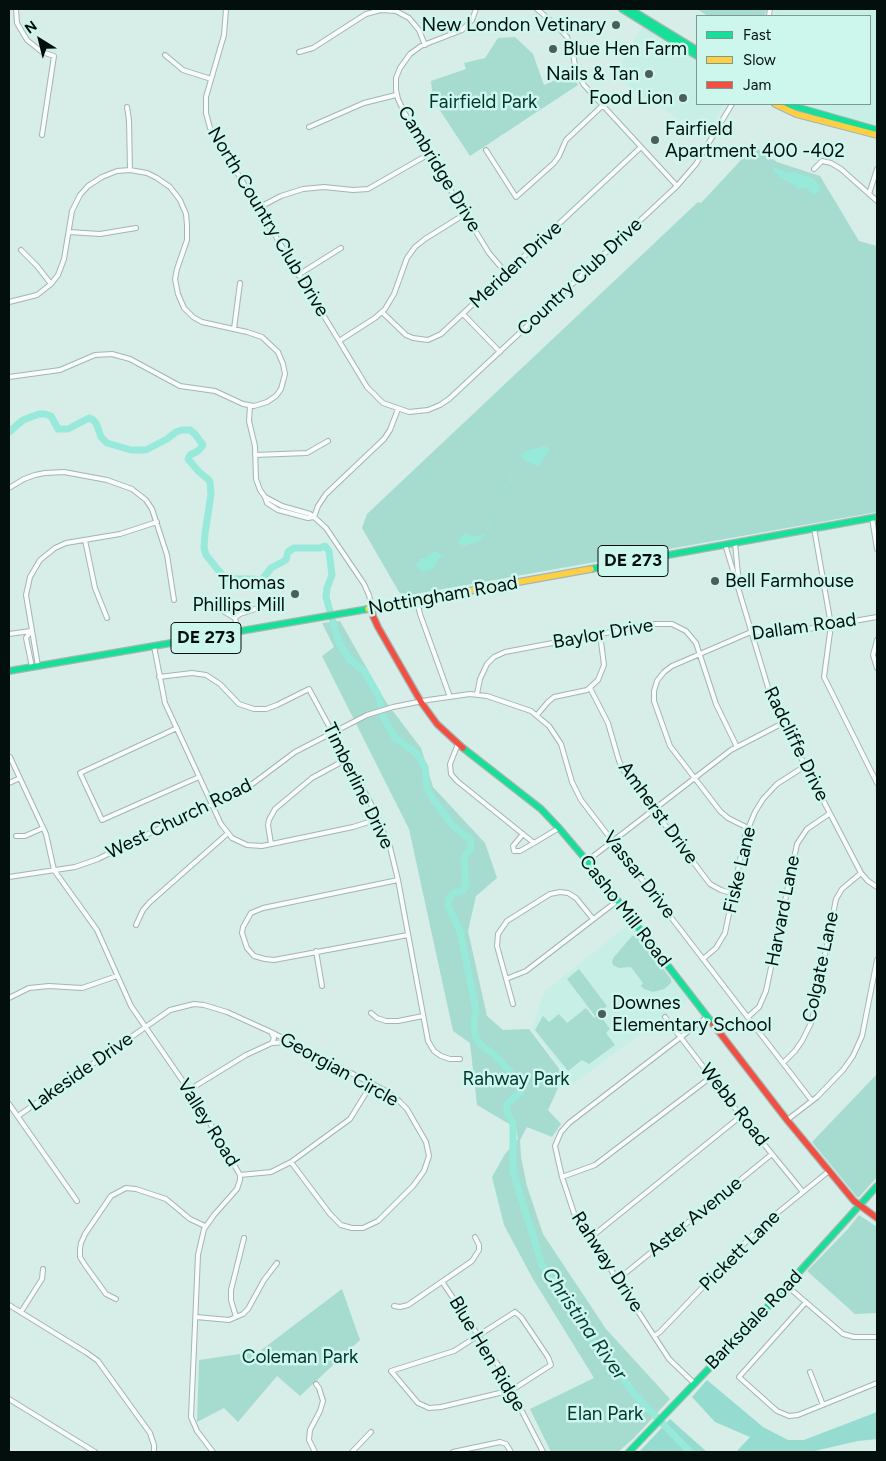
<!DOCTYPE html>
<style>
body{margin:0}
#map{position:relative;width:886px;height:1461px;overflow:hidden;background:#d7ede8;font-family:Figtree,sans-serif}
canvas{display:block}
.frame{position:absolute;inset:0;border:10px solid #020f0c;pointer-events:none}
.legend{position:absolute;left:696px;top:15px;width:175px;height:90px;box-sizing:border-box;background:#cdf7ed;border:1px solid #7c9a93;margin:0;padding:6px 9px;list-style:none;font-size:15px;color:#020f0c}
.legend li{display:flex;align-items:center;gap:10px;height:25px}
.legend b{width:25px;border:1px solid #7c9a93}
.north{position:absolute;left:15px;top:15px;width:50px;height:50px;-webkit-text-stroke:4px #cdf7ed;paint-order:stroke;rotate:324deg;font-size:14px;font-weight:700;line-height:20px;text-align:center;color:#020f0c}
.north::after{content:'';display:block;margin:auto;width:18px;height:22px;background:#020f0c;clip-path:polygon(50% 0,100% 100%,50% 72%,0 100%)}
</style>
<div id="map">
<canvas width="886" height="1461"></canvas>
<div class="frame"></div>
<ul class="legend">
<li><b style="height:6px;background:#16e098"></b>Fast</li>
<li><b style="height:6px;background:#ffcf43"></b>Slow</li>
<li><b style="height:6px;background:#f24e42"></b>Jam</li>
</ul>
<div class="north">N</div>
</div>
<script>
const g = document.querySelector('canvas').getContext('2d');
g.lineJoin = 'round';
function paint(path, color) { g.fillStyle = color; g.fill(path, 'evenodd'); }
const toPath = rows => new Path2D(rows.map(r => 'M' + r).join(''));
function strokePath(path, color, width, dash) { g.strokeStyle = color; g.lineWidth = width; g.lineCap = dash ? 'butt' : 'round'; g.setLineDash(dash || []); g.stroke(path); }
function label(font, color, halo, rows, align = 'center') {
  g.font = font + ' Figtree,sans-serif'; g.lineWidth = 5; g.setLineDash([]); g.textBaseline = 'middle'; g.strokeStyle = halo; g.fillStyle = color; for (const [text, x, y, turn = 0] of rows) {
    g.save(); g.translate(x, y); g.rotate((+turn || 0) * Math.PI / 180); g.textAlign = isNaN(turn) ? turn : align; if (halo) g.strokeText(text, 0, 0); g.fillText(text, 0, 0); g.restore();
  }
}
paint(toPath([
 [775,9,877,9,877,127,807,106,809,104,870,104,870,16,774,16],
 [643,26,697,60,697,104,725,104,706,135,634,91,615,73],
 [630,923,688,999,573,1084,532,1029,544,992]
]), '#c8efe6');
paint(toPath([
 [697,9,766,9,765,16,708,16],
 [515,37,533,54,544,85,572,73,578,85,470,156,433,100,431,81,466,69,464,63,485,58,498,38],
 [754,146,777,162,820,176,859,241,877,246,877,512,404,596,399,592,362,528,367,514,698,202,701,203],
 [340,621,386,702,421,748,433,787,485,843,497,878,476,896,468,931,487,1016,503,1030,529,1029,564,1075,548,1110,561,1124,552,1137,527,1127,520,1140,521,1157,527,1186,543,1234,606,1329,670,1399,634,1438,618,1452,551,1452,530,1409,594,1378,533,1279,504,1225,492,1177,505,1154,518,1139,516,1128,477,1105,470,1043,453,1031,409,829,322,656,334,647,322,623],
 [636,935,639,937,671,979,671,983,664,989,653,992,644,989,641,986,643,983,631,967,619,968,613,965,612,961,614,957,632,936],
 [579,969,607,1006,595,1016,567,979],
 [586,1008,594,1018,599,1014,610,1029,606,1033,615,1045,589,1064,582,1060,568,1071,535,1030,543,1016,549,1022,559,1014,567,1023],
 [877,1074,877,1177,859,1197,857,1197,812,1142],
 [859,1215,877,1227,877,1313,855,1314,807,1271,848,1229],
 [342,1289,360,1340,300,1396,277,1376,238,1422,224,1408,197,1422,199,1360,260,1351]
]), '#a6dbd0');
paint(toPath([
 [707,1380,763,1427,788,1440,804,1440,877,1412,877,1439,858,1441,810,1452,736,1452,750,1437,715,1422,692,1397],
 [670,1419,707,1452,639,1452]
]), '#96dbcf');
paint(toPath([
 [773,167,788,173,794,172,813,178,819,185,819,191,814,195,806,188,798,189,793,184,782,179,773,170],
 [545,446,548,448,549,451,539,466,527,462,521,457,521,454,530,450],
 [465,533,472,536,479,536,484,533,485,535,479,541,464,546,458,543,460,538],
 [433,552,437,552,441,555,445,554,438,560,433,569,422,572,416,565,420,561,419,559,425,558]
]), '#97e9d9');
strokePath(toPath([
 [509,477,512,478,511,480],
 [513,480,515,482,521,475],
 [501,493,512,480],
 [486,530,495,514]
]), '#97e9d9', 1);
strokePath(toPath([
 [9,432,23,420,39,414,45,414,51,416,58,429,68,429,89,418,93,420,96,423,101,437,107,443,131,450,146,450,167,439,176,432,182,430,190,430,195,434,203,445,198,451,190,455,188,459,199,472,208,479,210,482,211,494,205,534,204,548,206,555,223,576,228,579,253,579,261,581,271,568,286,560,288,552,294,548,320,548,325,546,329,551,332,575,327,588,326,597,339,643,351,661,364,671,379,697,383,716,395,738,416,753,425,767,427,788,433,799,453,826,470,839,471,848,464,858,466,886,462,891,454,893,449,898,448,906,460,931,476,1010,474,1023,475,1036,481,1045,495,1055,522,1085,521,1092,507,1104,507,1113,513,1123,513,1172,542,1265,566,1303,581,1318,588,1335,638,1398,690,1452]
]), '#97e9d9', 7);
const street = toPath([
 [16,9,17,23,27,40,42,52,54,56,42,135],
 [226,9,224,35,206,97,206,113,210,128,367,387,383,403,409,412,428,410,440,405,449,399,677,186,696,164,732,104],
 [476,9,472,20,462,30,421,46,410,54,400,68,396,78,396,90,398,99,404,112,465,214,489,253,506,273],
 [537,9,559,28,567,37,572,48,576,71,584,85,677,186],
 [769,16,770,9],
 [299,52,313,48,366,14,381,10,396,11,409,18,419,30,425,45],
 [165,55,183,70,211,79],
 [127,107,129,120,130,170],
 [309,127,364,103,396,95],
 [486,150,516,197,554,163,559,156,566,140,602,106],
 [814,169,822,161,831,163,841,169,877,201],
 [869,194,877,169],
 [258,208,281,196,303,189,324,187,353,190,368,189,429,154],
 [69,232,100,234,136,228],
 [21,250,37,266,51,284],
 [298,275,341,248],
 [9,302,37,295,51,284,58,275,64,259,72,211,80,195,88,186,102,177,117,171,130,170,147,173,157,178,170,187,180,200,186,214,187,225,187,240,177,269,175,279,178,294,184,308,193,317,202,322,247,332,262,337,278,352,283,364,285,374,281,389,276,396,267,402,254,406,243,404,215,391,180,386,130,359,112,354,95,355,60,370,9,377],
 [382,312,406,335,413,338,428,340,441,334,641,147],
 [463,314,500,352],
 [234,329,240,283],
 [339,341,375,318,385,309,394,294,407,258,415,247,425,239,465,214],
 [250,406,249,421,255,446,256,479,260,490,265,497],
 [255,455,307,453,328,441],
 [9,488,24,479,35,475,45,473,64,472,107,480,132,489,146,500,152,509,167,555,174,600],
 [265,497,282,506,310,514,314,517,308,518,278,510,267,503,265,497],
 [872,518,877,549],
 [814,528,831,625,824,677,877,783],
 [85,540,95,588,107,618],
 [735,543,739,585],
 [725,544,773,704,861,873,868,881,877,887],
 [417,601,420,614,450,697],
 [214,606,235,618],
 [372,609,369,595,364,584,326,528,314,517,318,506,326,494,384,439,390,430,398,409],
 [31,631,26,638,32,667],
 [238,632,235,618,240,614,270,604,280,607],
 [9,634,31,631],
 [877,640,873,655,877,668],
 [154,646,165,703,221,824,232,838,247,845,262,846,353,827,378,819],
 [38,666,26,595,30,577,40,560,55,548,66,543,120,534,157,522],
 [159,677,192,673,206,675,220,684,239,704,254,709,266,709,277,705,309,689,370,802,390,847,398,880,428,1041,434,1051,441,1056,450,1059,460,1059],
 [590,688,608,723,619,761,624,771,710,884,721,890,734,894],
 [477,694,480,679,487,664,494,657,505,652,653,624,672,624,686,631,696,643,716,704,737,747],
 [537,715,548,702,554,697,587,690,598,680,604,665,600,634],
 [177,728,80,773,102,820,199,777],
 [458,744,450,764,451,774,457,781,534,843,559,828],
 [10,757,46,834,54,870,97,930,131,1006,200,1106,240,1175,240,1180,237,1189,214,1215,204,1229,198,1255,191,1417,197,1431,213,1452],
 [9,783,20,778],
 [748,828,728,818,720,811,670,746,654,701,654,691,657,681,664,672,672,666,751,632,796,631,877,617],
 [523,834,513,846,514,851,520,851,534,843],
 [16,836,25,836,43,828],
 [271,844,268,825,269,820,275,809,312,778,347,759],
 [587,861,731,750,783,723],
 [9,877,75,867,98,859,156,830,247,788,295,752,367,715,393,707,428,700,470,694,487,696,531,711,549,726,561,744,572,782,581,800,812,1101],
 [398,880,263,908,251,913,243,927,242,933,247,948,254,956,265,959,274,960,408,935],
 [136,925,143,910,150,902,227,834],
 [316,951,322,986],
 [703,959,716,948,725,933,745,836,755,812,763,799,777,784,805,766],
 [506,979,526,971,617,901],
 [9,998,29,988,49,986,82,988,117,976],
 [513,1004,497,946,498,934,507,921,550,894,560,892,568,893,576,898,593,919],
 [371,1013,377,1018,386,1021,398,1021,423,1016],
 [665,1017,741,1116,803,1192],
 [748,1017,759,1007,766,991,797,844,807,829,829,814],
 [272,1034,274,1038,272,1043,288,1042],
 [783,1063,795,1051,802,1041,812,1021,836,899,842,889,861,873],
 [189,1090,246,1055,272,1043],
 [9,1104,77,1201],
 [18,1116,170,1010,194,1004,204,1005,227,1012,271,1032,386,1091,399,1101,407,1109,426,1142,429,1156,424,1171,413,1186,378,1221,363,1228,352,1228,341,1225,330,1214,291,1162],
 [787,1120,817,1097,843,1070,853,1056,862,1036,877,960],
 [240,1175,271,1172,291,1162,350,1119,371,1085],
 [562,1177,595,1165,711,1077],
 [590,1238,741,1116],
 [617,1280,772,1154],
 [443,1283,498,1365,543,1452],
 [787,1286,843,1334,854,1337,877,1337],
 [116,1299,106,1294,85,1265,80,1257,80,1249,81,1243,85,1234,111,1196,126,1188,136,1189,166,1199,190,1219,205,1226],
 [806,1302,739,1377,777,1411,789,1416,798,1415,877,1383],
 [9,1305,87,1353,98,1361,150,1433,154,1445,154,1452],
 [394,1306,400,1307,408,1305,472,1261,479,1250,479,1245,475,1237],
 [21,1312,42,1279,43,1269],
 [515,1312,521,1317,548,1357,551,1365,512,1390,441,1407,429,1408,418,1403,391,1371,454,1351,515,1312],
 [196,1317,229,1320,243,1314,248,1309,264,1280,277,1263],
 [236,1317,231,1300,231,1290,244,1238],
 [654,1336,660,1332,760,1227,829,1171],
 [810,1372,823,1405],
 [694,1383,669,1359,574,1213,562,1177,555,1146,561,1132,569,1123,707,1017],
 [9,1399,95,1452],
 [315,1452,309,1440,310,1430,320,1411,323,1401,319,1388,316,1384],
 [352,1452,371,1432],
 [453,1452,500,1442,506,1444,511,1452]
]);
const fast = toPath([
 [622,9,697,56],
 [630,9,697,50],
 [786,104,877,130],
 [591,569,877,517],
 [9,671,368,609],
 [463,748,541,809,559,828,587,861,713,1024],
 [629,1452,763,1312,877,1186]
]);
const slow = toPath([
 [775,104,796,114,877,135],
 [368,609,591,569]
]);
const jam = toPath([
 [372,609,373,616,378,627,421,702,437,724,463,748],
 [713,1024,787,1120,854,1201,877,1218]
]);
strokePath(street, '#a4b5b2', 6);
strokePath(fast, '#a4b5b2', 8);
strokePath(slow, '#a4b5b2', 8);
strokePath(jam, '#a4b5b2', 8);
strokePath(street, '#f9fcfc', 4);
strokePath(fast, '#16e098', 5.5);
strokePath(slow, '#ffcf43', 5.5);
strokePath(jam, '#f24e42', 5.5);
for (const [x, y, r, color] of [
 [616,25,5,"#4d5d59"],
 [553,49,5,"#4d5d59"],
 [649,74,5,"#4d5d59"],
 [683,98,5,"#4d5d59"],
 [655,140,5,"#4d5d59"],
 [715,581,5,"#4d5d59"],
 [295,594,5,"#4d5d59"],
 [602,1014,5,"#4d5d59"]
]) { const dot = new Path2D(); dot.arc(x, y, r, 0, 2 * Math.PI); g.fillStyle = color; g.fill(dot); strokePath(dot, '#cdf7ed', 2); }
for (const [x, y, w] of [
 [633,561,70],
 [206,638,70]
]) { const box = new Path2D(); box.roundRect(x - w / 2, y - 15.5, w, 31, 4); g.fillStyle = '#cdf7ed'; g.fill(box); strokePath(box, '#020f0c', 1); }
label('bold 18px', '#020f0c', null, [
 ["DE 273",633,561],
 ["DE 273",206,638]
]);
label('19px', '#020f0c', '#cdf7ed', [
 ["New London Vetinary",606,25],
 ["Blue Hen Farm",563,49,"left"],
 ["Nails & Tan",639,74],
 ["Food Lion",673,98],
 ["Fairfield",665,129,"left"],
 ["Apartment 400 -402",665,151,"left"],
 ["Bell Farmhouse",725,581,"left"],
 ["Thomas",285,583],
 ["Phillips Mill",285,605],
 ["Downes",612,1003,"left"],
 ["Elementary School",612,1025,"left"]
], 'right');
label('19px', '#00342d', '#cdf7ed', [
 ["Fairfield Park",483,102],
 ["Rahway Park",516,1079],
 ["Coleman Park",300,1357],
 ["Elan Park",605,1414]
]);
label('19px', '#020f0c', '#cdf7ed', [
 ["Cambridge Drive",439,169,59],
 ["North Country Club Drive",268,222,59],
 ["Meriden Drive",516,265,-43],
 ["Country Club Drive",580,277,-43],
 ["Nottingham Road",443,596,-10],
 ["Dallam Road",804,627,-8],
 ["Baylor Drive",603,634,-10],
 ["Radcliffe Drive",796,744,64],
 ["Timberline Drive",358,786,64],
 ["Amherst Drive",658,813,54],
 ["West Church Road",179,819,-26],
 ["Fiske Lane",740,870,-77],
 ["Vassar Drive",639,875,52],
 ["Casho Mill Road",625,911,52],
 ["Harvard Lane",783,911,-79],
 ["Colgate Lane",821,967,-78],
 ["Georgian Circle",339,1070,29],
 ["Lakeside Drive",81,1072,-35],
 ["Webb Road",734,1105,52],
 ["Valley Road",208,1123,58],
 ["Aster Avenue",695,1217,-39],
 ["Pickett Lane",740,1251,-45],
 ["Rahway Drive",607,1262,57],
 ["Barksdale Road",754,1320,-46],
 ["Blue Hen Ridge",487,1354,59]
]);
label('italic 20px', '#073b34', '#cdf7ed', [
 ["Christina River",584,1324,55]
]);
</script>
